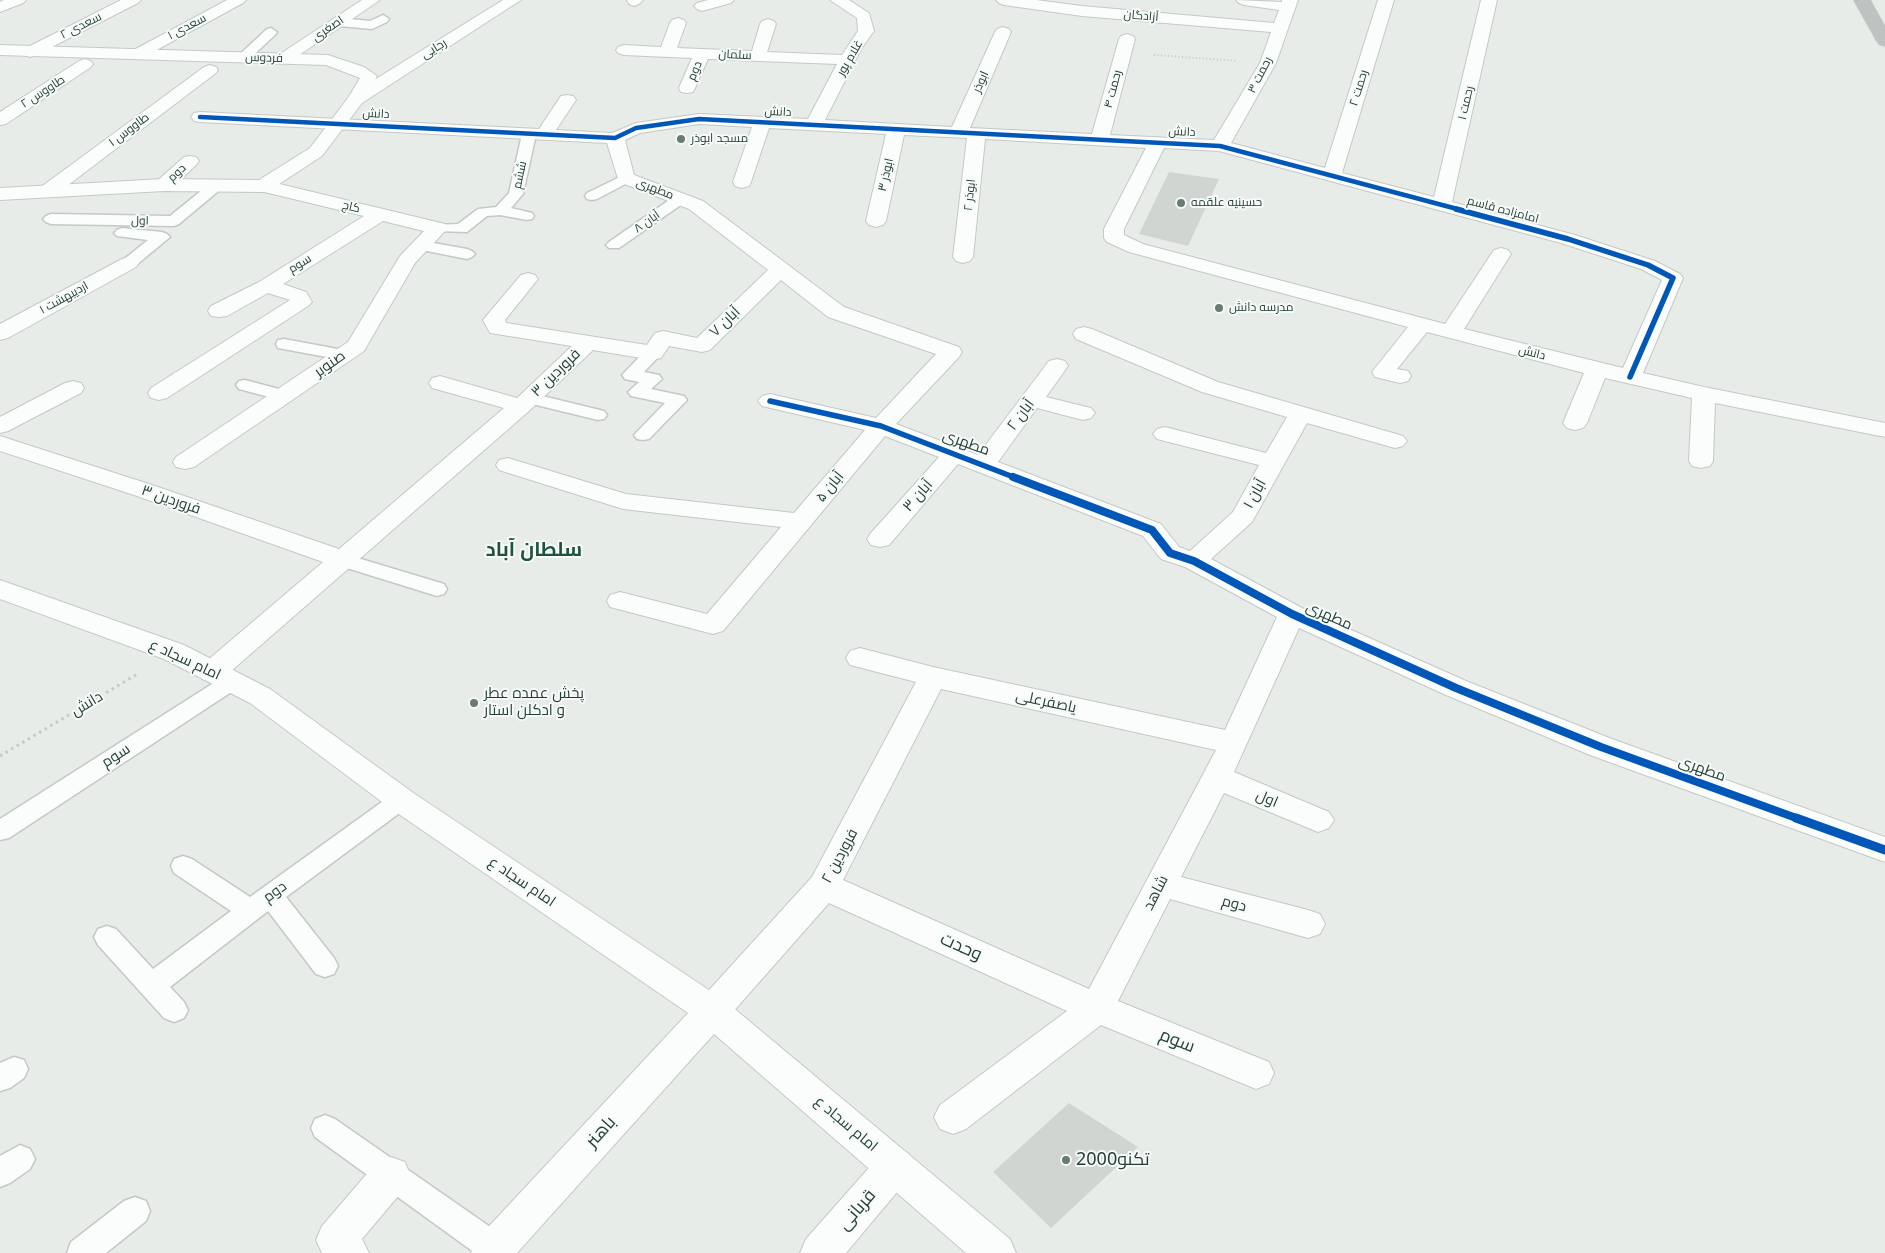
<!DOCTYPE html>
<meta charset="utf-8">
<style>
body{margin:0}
canvas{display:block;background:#e7ece9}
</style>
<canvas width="1885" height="1253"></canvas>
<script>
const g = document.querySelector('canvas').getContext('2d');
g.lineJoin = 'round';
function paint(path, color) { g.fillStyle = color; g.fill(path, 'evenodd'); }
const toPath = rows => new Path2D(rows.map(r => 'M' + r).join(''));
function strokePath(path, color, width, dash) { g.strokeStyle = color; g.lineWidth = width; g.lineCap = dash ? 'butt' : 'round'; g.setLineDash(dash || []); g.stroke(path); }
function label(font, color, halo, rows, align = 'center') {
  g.font = font + ' "Noto Sans",Cairo,sans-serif'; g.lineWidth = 4; g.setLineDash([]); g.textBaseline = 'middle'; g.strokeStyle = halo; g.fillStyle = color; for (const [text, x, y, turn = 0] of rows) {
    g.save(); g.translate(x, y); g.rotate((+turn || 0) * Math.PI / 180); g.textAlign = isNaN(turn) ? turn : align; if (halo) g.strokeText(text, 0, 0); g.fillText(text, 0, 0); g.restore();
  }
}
paint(toPath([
 [1169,172,1219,179,1188,246,1139,234],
 [1069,1103,1138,1147,1051,1228,993,1172]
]), '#d0d5d2');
const lane = toPath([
 [383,15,389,19,387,22,372,29,339,26,333,22,339,18,370,21,383,15],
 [271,28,277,32,275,35,247,61,239,61,237,58,239,55,267,29,271,28],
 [529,130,536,134,523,194,511,208,532,213,534,216,532,219,527,220,500,215,487,216,467,232,433,231,430,228,433,225,458,224,478,209,496,207,509,193,522,134,529,130],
 [626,174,631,175,633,178,631,181,597,199,592,200,587,199,585,196,587,193,626,174],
 [217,181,222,182,224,185,222,188,179,224,174,226,51,224,46,222,43,219,46,216,51,214,170,216,212,182,217,181],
 [680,195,685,196,687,199,685,202,619,248,609,248,606,245,609,242,675,196,680,195],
 [122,228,162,232,167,234,170,237,135,266,129,268,123,266,121,263,123,260,148,240,117,236,114,233,117,230,122,228],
 [422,241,467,249,472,251,475,254,472,257,467,259,417,249,414,246,417,243,422,241],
 [284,339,343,350,349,351,352,355,349,359,343,360,278,348,276,344,278,340,284,339],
 [653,348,659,349,662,353,644,372,659,375,662,379,651,389,684,396,687,400,649,439,643,440,637,439,634,435,665,403,631,396,628,392,639,382,625,379,622,375,647,349,653,348],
 [245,380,290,392,293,396,290,400,284,401,239,389,236,385,239,381,245,380],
 [530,393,604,411,607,415,604,419,598,420,524,402,521,398,524,394,530,393],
 [341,553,444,584,447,589,444,594,437,596,334,564,331,559,334,554,341,553],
 [231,674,239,677,242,682,239,687,9,838,0,840,0,819,223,677,231,674],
 [401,791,409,794,413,800,409,806,286,897,334,958,338,966,334,974,325,977,316,974,268,911,170,987,184,1002,188,1010,184,1018,174,1022,164,1018,98,945,94,937,98,929,107,926,116,929,153,969,231,911,174,873,171,866,174,859,183,856,192,859,250,897,393,794,401,791],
 [14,1057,24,1060,28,1069,24,1078,10,1088,0,1091,0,1063,14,1057],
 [325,1115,335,1119,506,1238,510,1249,509,1253,475,1253,315,1137,311,1128,315,1119,325,1115],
 [20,1145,30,1149,35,1159,30,1169,10,1183,0,1187,0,1156,20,1145],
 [135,1197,146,1201,150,1211,146,1221,106,1253,67,1253,71,1242,124,1201,135,1197]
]);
const street = toPath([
 [4,0,26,0,23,3,0,12,0,2,4,0],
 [121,0,141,0,138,3,36,55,30,57,24,55,22,52,24,49,121,0],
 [227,0,246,0,243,3,142,58,130,58,128,55,130,52,227,0],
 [362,0,380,0,289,62,277,62,275,59,277,56,362,0],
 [503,0,521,0,362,103,356,104,350,103,347,99,350,95,503,0],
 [627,0,643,0,639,4,634,6,629,4,627,0],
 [708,0,734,0,731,3,702,11,697,9,694,6,697,3,708,0],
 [830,0,849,0,869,13,874,31,861,49,825,120,952,127,995,32,997,29,1003,27,1009,29,1011,32,970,128,1092,134,1119,39,1121,36,1127,34,1133,36,1135,39,1110,135,1214,140,1260,63,1271,32,1082,16,1004,5,999,3,996,0,1036,0,1082,6,1274,23,1279,10,1244,5,1239,3,1236,0,1282,2,1282,0,1298,0,1276,63,1231,143,1325,168,1378,0,1394,0,1342,173,1434,197,1481,0,1497,0,1452,202,1575,235,1655,261,1680,274,1683,278,1643,373,1704,387,1885,423,1885,437,1715,403,1713,461,1710,466,1701,468,1692,466,1689,461,1692,398,1605,378,1587,423,1583,428,1575,430,1567,428,1563,423,1584,373,1427,332,1397,369,1408,371,1411,376,1408,381,1400,383,1375,377,1372,372,1408,327,1129,252,1107,242,1104,238,1104,229,1146,148,985,139,973,257,970,261,963,263,956,261,953,257,967,138,904,135,886,221,883,225,876,227,869,225,866,221,886,134,769,128,751,182,749,186,742,188,735,186,733,182,752,127,699,124,640,133,625,140,634,175,703,201,844,307,959,347,962,352,959,357,896,424,978,455,1049,361,1057,359,1065,361,1068,366,1046,397,1091,408,1095,413,1091,418,1083,420,1037,408,998,462,1161,524,1179,547,1190,551,1233,512,1259,465,1157,439,1153,434,1157,429,1165,427,1266,453,1287,417,1202,392,1076,339,1073,334,1076,329,1084,327,1092,329,1218,382,1403,436,1407,441,1403,446,1395,448,1307,423,1252,522,1211,559,1302,608,1466,681,1612,739,1885,837,1885,862,1590,755,1446,695,1299,628,1234,772,1329,812,1334,820,1329,828,1318,832,1224,793,1181,877,1308,910,1320,914,1325,924,1320,934,1308,938,1170,899,1118,1001,1269,1062,1274,1073,1269,1084,1256,1089,1101,1025,966,1129,953,1134,940,1129,934,1117,940,1105,1067,1011,829,903,724,1022,712,1026,700,1022,694,1011,700,1000,812,877,916,682,850,665,846,658,850,651,860,648,933,667,1225,730,1277,617,1185,567,1161,559,1143,536,958,464,889,545,880,547,871,545,867,539,871,533,939,457,885,436,723,631,713,634,610,607,607,601,610,595,620,592,707,614,781,527,623,509,499,470,496,465,499,460,508,458,626,494,794,513,865,430,762,406,758,401,762,396,770,394,876,418,936,354,828,317,781,280,710,350,702,352,669,346,661,358,653,360,593,350,529,411,222,679,212,682,202,679,198,672,202,665,323,562,134,495,0,451,0,436,152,485,339,549,504,408,432,388,429,383,432,378,440,376,517,398,572,346,490,333,483,320,521,275,528,273,535,275,538,279,505,320,506,323,647,345,655,333,663,331,697,338,768,270,689,209,619,182,607,143,200,122,194,121,191,117,194,113,200,112,539,129,561,96,567,95,573,96,576,100,556,130,612,133,636,123,699,114,808,119,837,64,708,59,695,88,693,92,687,93,681,92,679,88,692,58,624,55,618,53,616,50,618,47,624,45,661,47,670,23,672,20,678,18,684,20,686,23,677,48,752,51,760,24,762,21,768,19,774,21,776,24,767,52,842,55,858,31,857,18,830,0],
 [1164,148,1219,151,1561,243,1641,269,1662,280,1623,368,1464,329,1511,254,1508,250,1501,248,1494,250,1445,324,1143,244,1124,235,1124,229,1164,148],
 [941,689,1216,750,1089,989,843,880,941,689],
 [85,59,91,61,93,64,91,67,6,124,0,125,0,112,79,61,85,59],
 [210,65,216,67,218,70,216,73,55,195,48,197,41,195,39,191,41,187,204,67,210,65],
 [190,156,196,157,199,161,196,165,171,189,164,191,157,189,155,185,157,181,184,157,190,156],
 [263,180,445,224,448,228,415,263,364,351,194,467,185,469,176,467,173,462,176,457,348,342,400,256,424,231,383,221,283,284,306,292,312,302,308,306,167,398,159,400,151,398,148,393,151,388,290,300,268,293,227,316,219,317,211,316,208,311,211,306,259,282,364,216,256,190,254,186,256,182,263,180],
 [129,257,136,259,139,263,136,267,8,338,0,340,0,324,122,259,129,257],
 [73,381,81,383,84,388,81,393,8,431,0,433,0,417,65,383,73,381],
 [895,1148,908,1153,914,1166,908,1179,846,1253,800,1253,806,1239,882,1153,895,1148],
 [391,1157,405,1162,410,1175,405,1188,362,1239,369,1253,322,1253,316,1240,322,1226,377,1162,391,1157]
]);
const secondary = toPath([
 [0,45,328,55,364,67,377,76,365,99,322,156,270,190,263,192,164,191,0,200,0,188,164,179,259,180,310,148,348,98,360,78,326,65,0,55,0,45],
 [0,580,184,645,270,689,412,792,724,1000,1010,1239,1016,1253,966,1253,714,1034,517,1253,471,1253,477,1239,688,1013,390,808,250,703,164,659,0,599,0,580]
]);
const highway = toPath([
 [1854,0,1870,0,1885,27,1885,46,1879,44,1877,41,1854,0]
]);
strokePath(lane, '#c4c9c6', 3);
strokePath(street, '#c4c9c6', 2);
strokePath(secondary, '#c3cac6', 2);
strokePath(highway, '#c2cac7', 2);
strokePath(toPath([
 [1154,55,1237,61]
]), '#c3cbc7', 2, [1, 2.5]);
strokePath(toPath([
 [0,756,139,673]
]), '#c3cbc7', 3, [2.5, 4]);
paint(lane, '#fbfcfc');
paint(street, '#fbfcfc');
paint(secondary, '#fbfcfc');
paint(highway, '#bcc3c0');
strokePath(toPath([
 [200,117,615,138,636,128,699,119,1220,146,1461,210]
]), '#0057b8', 4.5);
strokePath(toPath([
 [1456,209,1568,239,1648,265,1673,278,1630,377],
 [770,401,881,426,1016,478]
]), '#0057b8', 5.5);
strokePath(toPath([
 [1013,477,1152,530,1170,553,1194,561,1292,614,1456,688,1601,747,1799,819]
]), '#0057b8', 8);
strokePath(toPath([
 [1796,818,1885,850]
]), '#0057b8', 9);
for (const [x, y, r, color] of [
 [681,139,5,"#687c74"],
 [1181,203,5,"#687c74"],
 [1219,308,5,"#687c74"],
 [474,703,5,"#687c74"],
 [1066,1160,5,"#687c74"]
]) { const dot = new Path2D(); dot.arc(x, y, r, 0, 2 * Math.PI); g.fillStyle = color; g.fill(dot); strokePath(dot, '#f6faf8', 2); }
label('12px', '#244035', '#f6faf8', [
 ["آزادگان",1141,16,5],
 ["سعدی ۲",81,26,-27],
 ["سعدی ۱",187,27,-28],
 ["اصغری",328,29,-34],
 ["رجایی",434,49,-32],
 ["سلمان",735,55,3],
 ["فردوس",264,58,2],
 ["غلام پور",850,58,-60],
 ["دوم",695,71,-67],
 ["رحمت ۳",1260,75,-63],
 ["ابوذر",981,82,-66],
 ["رحمت ۲",1359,88,-73],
 ["رحمت ۴",1113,89,-75],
 ["طاووس ۲",43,92,-33],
 ["رحمت ۱",1466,103,-77],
 ["دانش",778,112,3],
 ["دانش",376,114,3],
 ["طاووس ۱",129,130,-37],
 ["دانش",1182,132,3],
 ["دوم",177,173,-42],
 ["ششم",520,175,-78],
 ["ابوذر ۳",886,175,-77],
 ["مطهری",655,189,21],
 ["ابوذر ۲",970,195,-84],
 ["کاج",351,207,13],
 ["امامزاده قاسم",1503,210,15],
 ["اول",140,221,1],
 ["آبان ۸",647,222,-35],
 ["سوم",300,264,-32],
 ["اردیبهشت ۱",64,298,-29],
 ["دانش",1532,353,14]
]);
label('12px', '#244035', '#f6faf8', [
 ["مسجد ابوذر",691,139],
 ["حسینیه علقمه",1191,203],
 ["مدرسه دانش",1229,308]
], 'left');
label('15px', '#244035', '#f6faf8', [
 ["آبان ۷",725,322,-44],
 ["صنوبر",330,364,-35],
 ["فروردین ۳",556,373,-44],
 ["آبان ۲",1021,415,-53],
 ["مطهری",966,443,20],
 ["آبان ۵",830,487,-51],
 ["آبان ۱",1255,494,-61],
 ["آبان ۳",918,496,-49],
 ["فروردین ۳",171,500,19],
 ["مطهری",1329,616,24],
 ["امام سجاد ع",185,660,25],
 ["یاصفرعلی",1046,702,12],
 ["دانش",87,704,-31],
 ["سوم",116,756,-33],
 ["مطهری",1702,769,20],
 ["اول",1267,799,23],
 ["فروردین ۲",840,856,-62],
 ["امام سجاد ع",522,882,34],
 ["دوم",275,892,-36],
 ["شاهد",1156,893,-63],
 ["دوم",1234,904,15],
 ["امام سجاد ع",846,1124,40]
]);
label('15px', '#244035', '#f6faf8', [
 ["پخش عمده عطر",484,694],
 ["و ادکلن استار",484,711]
], 'left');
label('18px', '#244035', '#f6faf8', [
 ["وحدت",961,947,24],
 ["سوم",1177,1041,22],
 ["باهنر",601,1132,-48],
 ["قربانی",857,1210,-49]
]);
label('18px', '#244035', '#f6faf8', [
 ["تکنو2000",1076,1160]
], 'left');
label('bold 20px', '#20533f', '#f6faf8', [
 ["سلطان آباد",534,550]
]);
</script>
